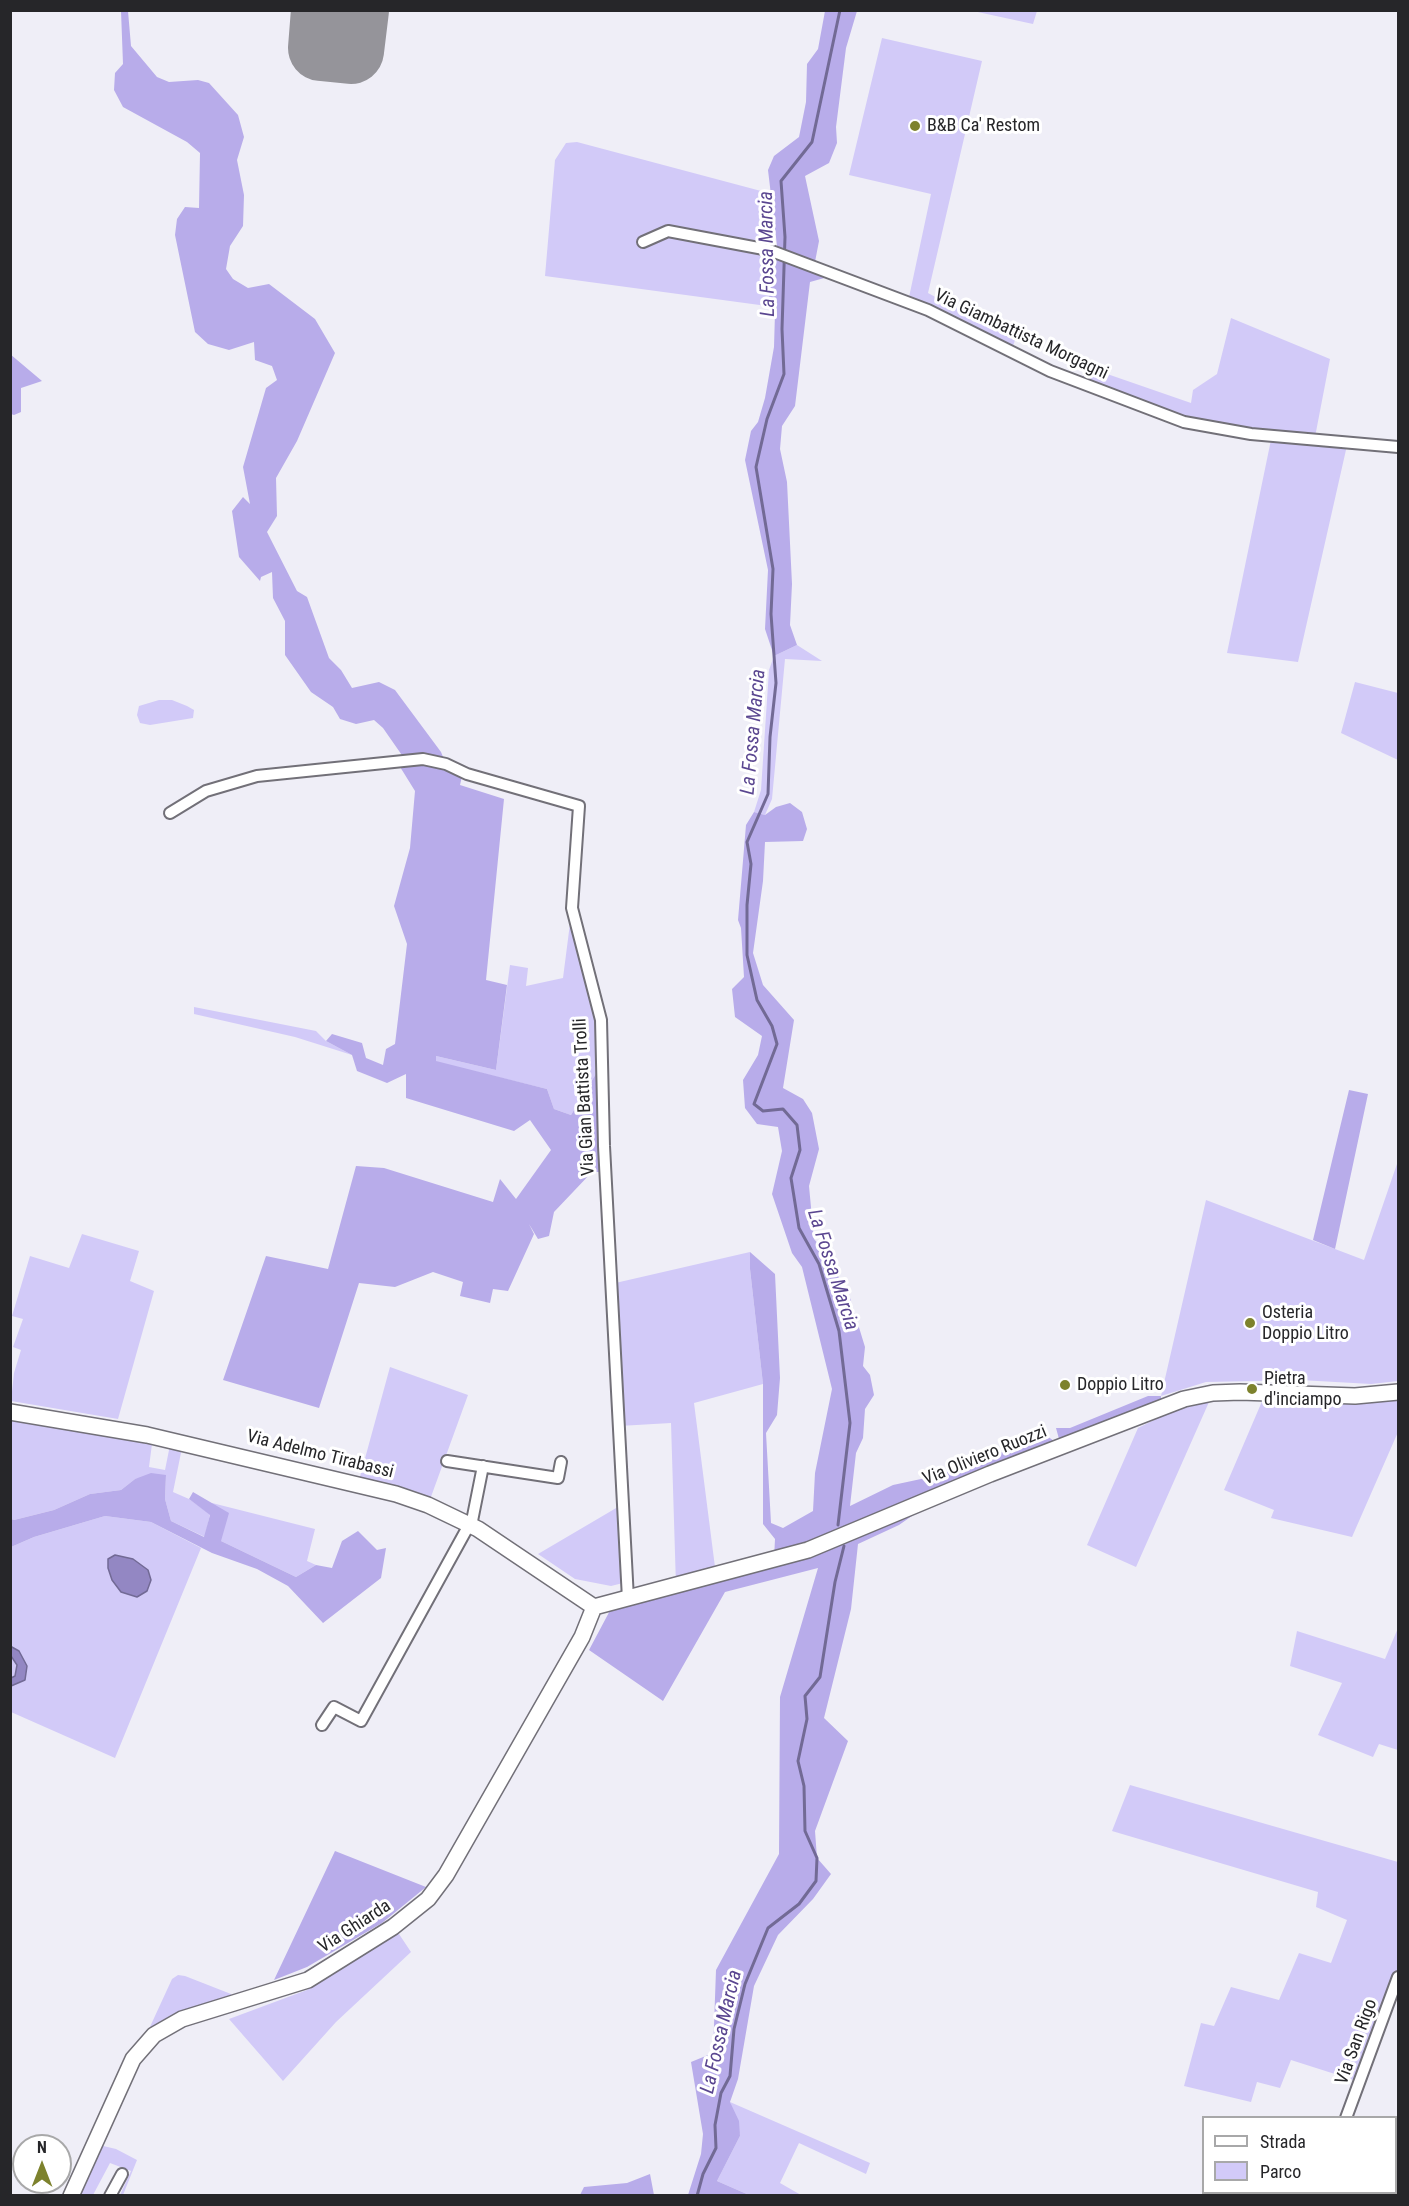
<!DOCTYPE html>
<style>
body{margin:0}
#map{position:relative;width:1409px;height:2206px;overflow:hidden;background:#efeef7;font-family:"Roboto Condensed",sans-serif}
canvas{display:block}
.frame{position:absolute;inset:0;border:12px solid #262629;pointer-events:none}
.legend{position:absolute;left:1202px;top:2116px;width:195px;height:78px;box-sizing:border-box;background:#fff;border:2px solid #a8a8a9;margin:0;padding:8px 10px;list-style:none;font-size:18px;color:#262629}
.legend li{display:flex;align-items:center;gap:12px;height:30px}
.legend b{width:30px;border:2px solid #a8a8a9}
.north{position:absolute;left:12px;top:2134px;width:60px;height:60px;box-sizing:border-box;background:#fff;border:2px solid #a8a8a9;border-radius:50%;rotate:0deg;font-size:16px;font-weight:700;line-height:24px;text-align:center;color:#262629}
.north::after{content:'';display:block;margin:auto;width:21px;height:27px;background:#7d822d;clip-path:polygon(50% 0,100% 100%,50% 72%,0 100%)}
</style>
<div id="map">
<canvas width="1409" height="2206"></canvas>
<div class="frame"></div>
<ul class="legend">
<li><b style="height:8px;background:#fff"></b>Strada</li>
<li><b style="height:16px;background:#d2caf8"></b>Parco</li>
</ul>
<div class="north">N</div>
</div>
<script>
const g = document.querySelector('canvas').getContext('2d');
g.lineJoin = 'round';
function paint(path, color) { g.fillStyle = color; g.fill(path, 'evenodd'); }
const toPath = rows => new Path2D(rows.map(r => 'M' + r).join(''));
function strokePath(path, color, width, dash) { g.strokeStyle = color; g.lineWidth = width; g.lineCap = dash ? 'butt' : 'round'; g.setLineDash(dash || []); g.stroke(path); }
function label(font, color, halo, rows, align = 'center') {
  g.font = font + ' "Roboto Condensed",sans-serif'; g.lineWidth = 6; g.setLineDash([]); g.textBaseline = 'middle'; g.strokeStyle = halo; g.fillStyle = color; for (const [text, x, y, turn = 0] of rows) {
    g.save(); g.translate(x, y); g.rotate((+turn || 0) * Math.PI / 180); g.textAlign = isNaN(turn) ? turn : align; if (halo) g.strokeText(text, 0, 0); g.fillText(text, 0, 0); g.restore();
  }
}
paint(toPath([
 [973,11,1037,11,1033,24],
 [882,38,982,61,928,293,1015,340,1011,352,908,302,931,194,849,175],
 [577,142,761,191,768,229,769,250,778,254,767,306,545,276,555,160,566,143],
 [1231,318,1330,359,1315,437,1348,441,1298,662,1227,653,1272,435,1213,428,1080,383,1087,367,1191,403,1193,390,1217,374],
 [797,645,822,661,785,659,772,799,765,815,754,812,761,790,769,670,774,656],
 [1355,682,1398,693,1398,760,1341,733],
 [159,700,172,700,187,706,194,710,193,718,150,725,140,723,137,715,139,706],
 [572,908,601,1020,602,1064,571,1115,554,1109,547,1089,436,1062,436,1056,496,1070,510,965,528,968,526,986,563,978],
 [194,1007,316,1031,326,1041,352,1055,295,1037,194,1014],
 [1398,1161,1398,1381,1371,1384,1300,1380,1206,1382,1161,1396,1206,1200,1364,1260],
 [82,1234,139,1251,130,1281,154,1291,118,1419,11,1401,14,1373,21,1350,13,1347,23,1319,12,1316,30,1256,69,1268],
 [750,1252,750,1269,763,1384,694,1403,716,1575,676,1586,671,1423,619,1426,611,1284],
 [390,1367,468,1395,428,1505,358,1484],
 [1263,1399,1398,1400,1398,1432,1352,1537,1271,1518,1274,1510,1224,1490],
 [1209,1402,1136,1567,1087,1545,1138,1428,1172,1411],
 [11,1412,153,1436,149,1467,165,1470,171,1440,183,1443,173,1492,189,1499,210,1514,205,1537,171,1521,165,1499,166,1475,135,1479,121,1490,90,1494,54,1510,14,1520,11,1519],
 [212,1503,315,1529,307,1561,316,1565,296,1577,221,1541],
 [623,1504,627,1582,611,1586,575,1579,538,1554],
 [105,1516,151,1522,201,1548,115,1758,11,1712,11,1547,34,1537],
 [1398,1628,1398,1750,1379,1744,1373,1757,1318,1735,1342,1683,1290,1666,1297,1631,1385,1659],
 [1130,1785,1398,1862,1398,1977,1360,2082,1291,2060,1280,2088,1257,2082,1251,2102,1184,2086,1201,2023,1214,2026,1231,1987,1279,2000,1299,1953,1331,1963,1347,1920,1316,1907,1318,1892,1112,1831],
 [397,1931,411,1952,336,2022,283,2081,229,2019,307,1990],
 [178,1975,185,1976,231,1994,232,1997,149,2029,172,1979],
 [730,2102,870,2163,866,2174,799,2143,780,2183,801,2195,749,2195,717,2181,740,2136],
 [99,2145,116,2149,137,2160,123,2195,120,2195,131,2171,110,2163,93,2195,78,2196]
]), '#d2caf8');
paint(toPath([
 [121,11,128,11,131,46,157,77,169,82,198,80,209,83,238,115,244,137,237,160,244,195,243,226,230,246,226,269,233,279,248,288,269,284,315,319,335,353,297,441,276,478,277,516,267,532,297,591,307,597,329,658,341,670,352,688,379,682,395,690,441,752,446,764,463,772,460,785,504,799,486,980,507,985,496,1070,436,1056,436,1061,547,1089,554,1109,571,1115,602,1064,605,1172,592,1172,554,1212,549,1236,538,1239,529,1224,534,1234,508,1291,493,1289,490,1303,460,1296,463,1282,433,1272,395,1287,359,1283,319,1408,223,1380,266,1256,328,1269,356,1166,384,1168,493,1202,500,1179,516,1199,551,1150,530,1120,514,1131,406,1098,406,1074,387,1083,357,1071,352,1055,326,1041,332,1034,362,1043,366,1058,383,1065,386,1049,395,1044,407,944,394,906,410,848,415,791,397,762,406,761,383,728,374,720,356,724,340,719,333,707,311,692,285,655,285,621,273,598,272,572,261,577,260,581,239,557,232,511,243,497,250,504,243,467,266,388,277,380,272,366,255,360,254,342,229,350,208,344,195,332,175,235,177,219,185,207,199,208,200,153,187,142,123,107,114,90,115,73,123,64],
 [825,11,857,11,846,48,836,127,837,143,829,163,805,176,819,241,814,267,835,275,810,282,795,406,782,426,780,449,787,482,792,584,790,625,797,645,774,656,765,629,768,570,745,460,751,431,758,422,765,398,774,347,775,313,767,306,778,254,768,170,774,156,799,137,806,102,807,64,818,49],
 [10,354,42,381,21,388,21,412,14,415,11,414],
 [790,803,802,812,807,829,803,841,765,842,763,881,753,953,763,985,794,1020,783,1088,803,1099,812,1113,819,1149,809,1186,814,1239,834,1262,840,1282,850,1298,865,1347,863,1366,870,1375,874,1395,865,1409,863,1438,856,1453,850,1506,893,1485,935,1476,1047,1436,1061,1446,1056,1428,1070,1428,1148,1396,1161,1396,1161,1409,939,1497,899,1525,858,1544,851,1609,824,1718,848,1741,815,1831,817,1858,831,1874,813,1899,778,1935,754,1986,738,2079,730,2102,739,2121,740,2136,717,2181,749,2195,688,2195,701,2154,703,2134,691,2062,713,2053,716,1970,779,1854,780,1697,818,1568,725,1592,663,1701,589,1650,614,1603,774,1559,775,1539,763,1524,763,1384,750,1269,750,1252,775,1274,780,1378,777,1415,766,1433,771,1523,783,1528,813,1511,815,1473,832,1389,802,1267,792,1253,772,1194,782,1151,778,1127,757,1124,745,1108,743,1080,758,1055,762,1036,735,1017,732,989,744,977,741,928,738,920,746,825,754,812,765,815,776,807],
 [1349,1090,1368,1094,1335,1249,1313,1240],
 [151,1473,166,1475,165,1499,171,1521,204,1537,210,1515,189,1499,193,1492,229,1513,221,1541,296,1577,316,1565,332,1568,342,1541,358,1531,377,1550,386,1548,381,1578,323,1623,288,1586,257,1569,212,1553,151,1522,105,1516,34,1537,11,1547,11,1519,14,1520,54,1510,90,1494,121,1490,135,1479],
 [335,1851,426,1887,382,1923,307,1967,274,1980],
 [650,2174,654,2195,580,2195,584,2187,627,2183]
]), '#b8acea');
const water = toPath([
 [115,1555,133,1559,148,1570,151,1580,147,1591,137,1597,121,1592,112,1580,108,1568,108,1559,115,1555],
 [10,1646,19,1651,27,1666,25,1680,11,1686,11,1678,15,1676,17,1665,11,1656,10,1646]
]);
paint(water, '#9387c3');
strokePath(water, '#726a95', 1.5);
strokePath(toPath([
 [838,1525,850,1423,839,1331,819,1264,799,1228,791,1178,800,1150,797,1125,783,1109,763,1111,754,1104,777,1044,772,1026,757,1000,747,955,747,905,751,864,747,842,768,794,770,737,776,683,771,614,773,569,756,467,767,419,784,374,782,329,785,237,781,181,812,142,840,10],
 [697,2196,703,2174,716,2148,715,2125,721,2093,730,2076,734,2029,745,1984,768,1928,799,1904,816,1881,817,1858,805,1831,804,1786,798,1761,807,1719,805,1696,820,1677,835,1582,844,1546]
]), '#726a95', 3);
strokePath(toPath([
 [324,10,321,48,351,51,356,10]
]), '#95949a', 66);
const street = toPath([
 [643,242,668,231,769,250,928,310,1050,371,1184,422,1251,434,1398,447],
 [170,813,206,791,257,776,423,759,446,764,467,774,579,806,572,908,601,1020,604,1146,628,1599],
 [447,1461,558,1478,561,1462],
 [471,1526,483,1466],
 [322,1725,334,1707,361,1721,469,1525],
 [1346,2118,1398,1977],
 [1380,2192,1391,2196],
 [110,2196,122,2174],
 [1317,2196,1318,2192]
]);
const secondary = toPath([
 [10,1412,147,1435,396,1494,428,1505,478,1529,594,1607],
 [594,1607,808,1550,990,1474,1184,1399,1213,1393,1240,1392,1355,1396,1398,1392],
 [71,2196,133,2059,154,2035,182,2019,308,1980,393,1927,428,1899,446,1875,582,1637,594,1607]
]);
strokePath(street, '#727078', 14);
strokePath(secondary, '#727078', 18);
strokePath(street, '#fff', 10);
strokePath(secondary, '#fff', 15);
for (const [x, y, r, color] of [
 [915,126,6,"#7d822d"],
 [1250,1323,6,"#7d822d"],
 [1065,1385,6,"#7d822d"],
 [1252,1389,6,"#7d822d"]
]) { const dot = new Path2D(); dot.arc(x, y, r, 0, 2 * Math.PI); g.fillStyle = color; g.fill(dot); strokePath(dot, '#fff', 2); }
label('18px', '#262629', '#fff', [
 ["B&B Ca' Restom",927,126],
 ["Osteria",1262,1313],
 ["Doppio Litro",1262,1334],
 ["Pietra",1264,1379],
 ["d'inciampo",1264,1400],
 ["Doppio Litro",1077,1385]
], 'left');
label('18px', '#262629', '#fff', [
 ["Via Giambattista Morgagni",1021,335,25],
 ["Via Gian Battista Trolli",585,1097,-93],
 ["Via Adelmo Tirabassi",320,1455,14],
 ["Via Oliviero Ruozzi",985,1456,-22],
 ["Via Ghiarda",355,1927,-33],
 ["Via San Rigo",1357,2042,-70]
]);
label('italic 20px', '#5a4690', '#fff', [
 ["La Fossa Marcia",768,254,-91],
 ["La Fossa Marcia",754,732,-85],
 ["La Fossa Marcia",832,1270,72],
 ["La Fossa Marcia",722,2032,-77]
]);
</script>
